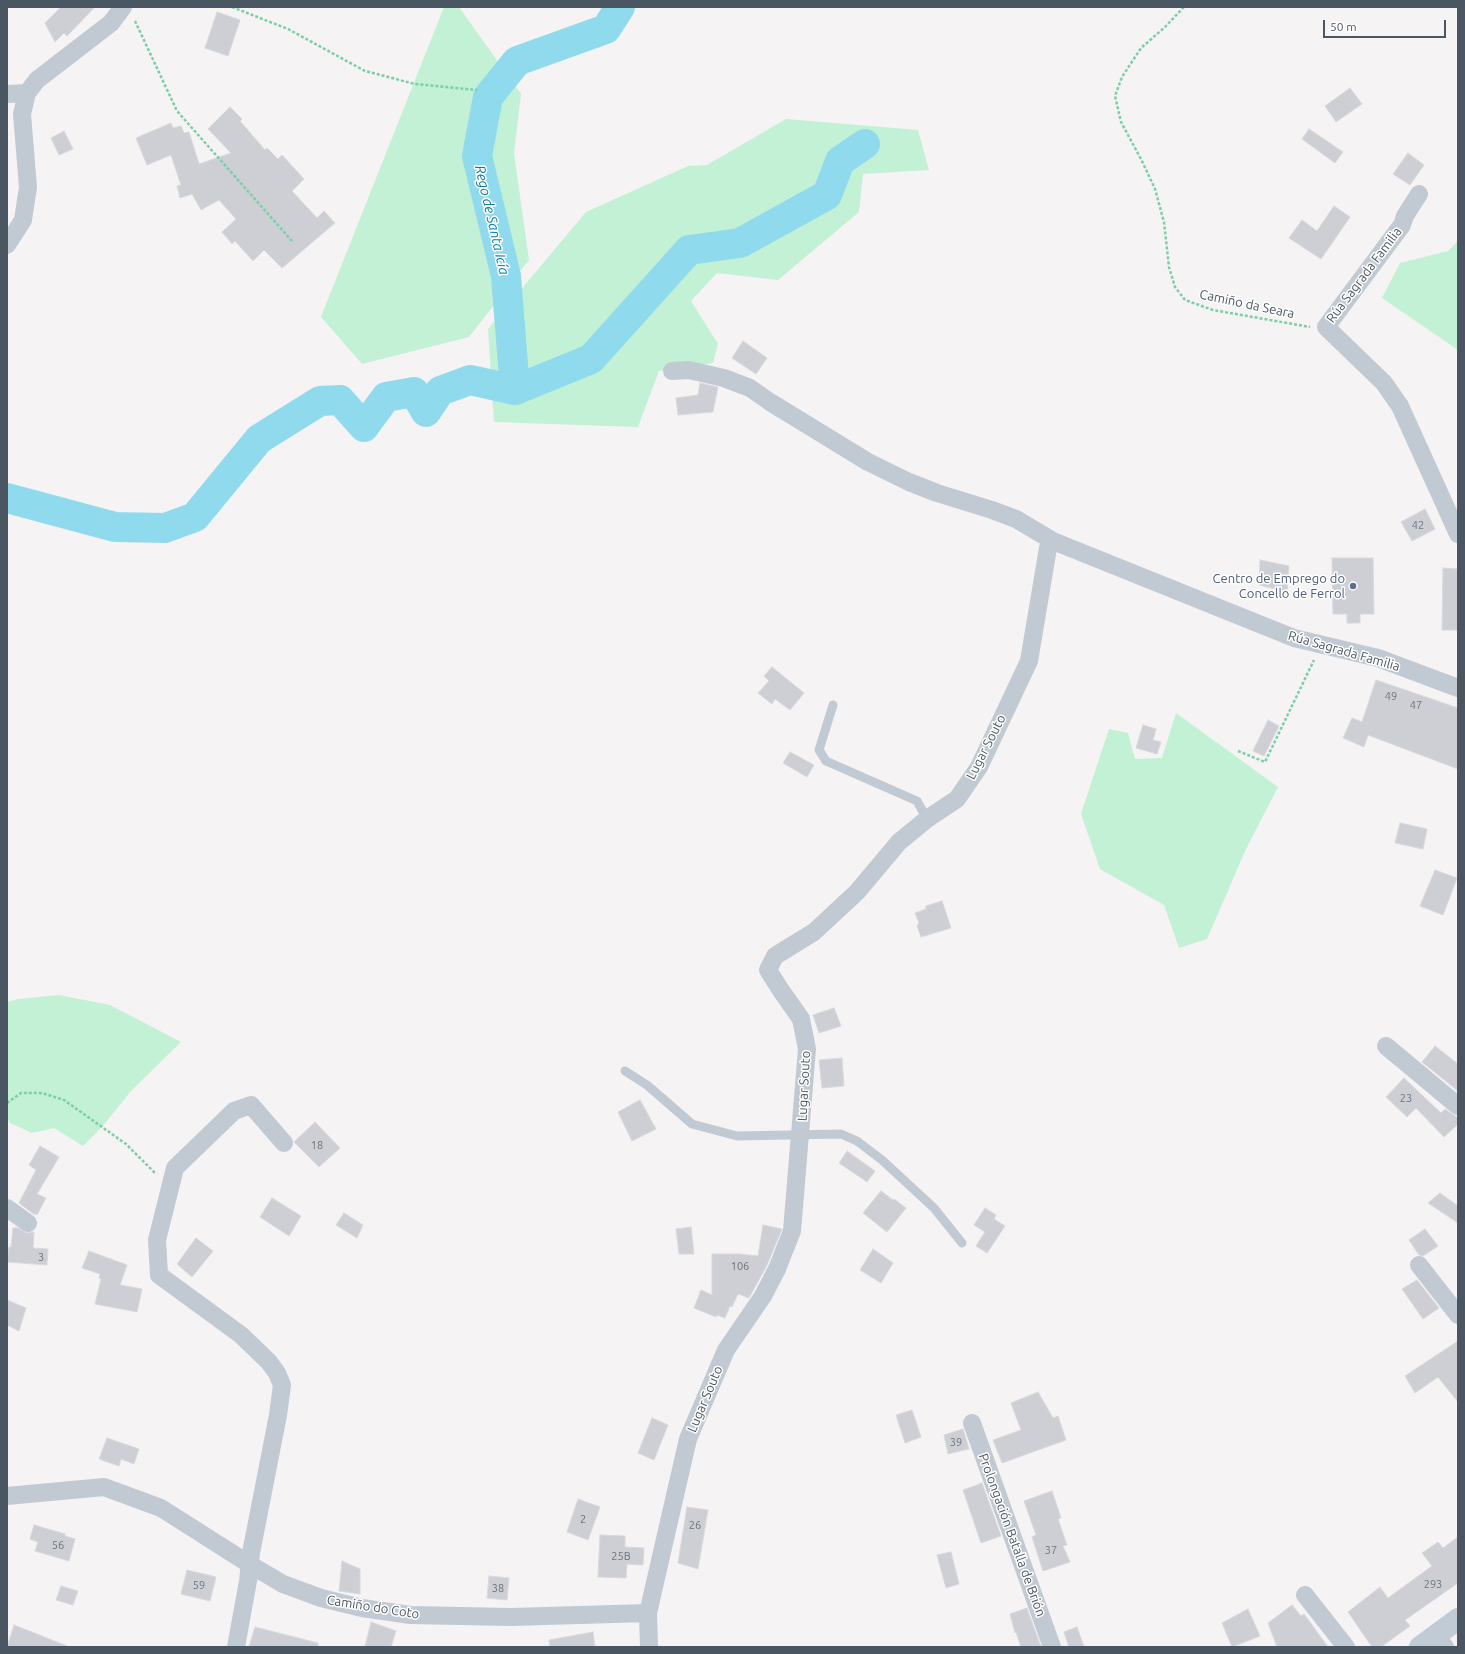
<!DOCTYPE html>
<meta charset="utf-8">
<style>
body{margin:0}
#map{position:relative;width:1465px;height:1654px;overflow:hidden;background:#f5f3f3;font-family:Ubuntu,sans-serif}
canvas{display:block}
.frame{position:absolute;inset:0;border:8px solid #4a5661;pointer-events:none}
.scale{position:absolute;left:1323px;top:20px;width:123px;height:18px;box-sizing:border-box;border:2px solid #4a5661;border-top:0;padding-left:5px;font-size:12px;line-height:14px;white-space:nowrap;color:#4a5661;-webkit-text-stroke:3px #fff;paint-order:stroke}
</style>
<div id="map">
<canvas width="1465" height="1654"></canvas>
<div class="frame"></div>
<div class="scale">50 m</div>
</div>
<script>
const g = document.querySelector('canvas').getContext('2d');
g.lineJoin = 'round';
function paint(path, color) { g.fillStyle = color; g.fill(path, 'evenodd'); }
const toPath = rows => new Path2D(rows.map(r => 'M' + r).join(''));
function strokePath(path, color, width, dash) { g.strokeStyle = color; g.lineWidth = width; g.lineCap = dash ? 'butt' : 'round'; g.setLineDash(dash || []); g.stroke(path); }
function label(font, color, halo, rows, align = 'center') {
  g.font = font + ' Ubuntu,sans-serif'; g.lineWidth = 3; g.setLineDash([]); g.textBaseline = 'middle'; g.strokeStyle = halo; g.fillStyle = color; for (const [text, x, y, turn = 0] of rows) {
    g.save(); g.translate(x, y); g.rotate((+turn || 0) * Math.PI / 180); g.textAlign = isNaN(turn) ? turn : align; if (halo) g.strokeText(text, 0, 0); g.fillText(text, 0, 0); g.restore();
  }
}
paint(toPath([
 [444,7,459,7,521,94,514,153,529,260,469,337,362,364,321,317],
 [786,119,918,130,929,170,863,174,859,212,778,280,717,273,691,301,718,344,713,363,659,371,638,427,494,422,488,329,586,212,688,166,707,165],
 [1458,241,1458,350,1382,298,1400,263,1448,251],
 [1176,713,1278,787,1246,849,1207,939,1179,948,1164,905,1100,869,1081,814,1109,729,1128,733,1135,759,1162,758],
 [59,995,110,1005,181,1042,131,1091,102,1127,83,1146,54,1128,32,1133,10,1123,7,1116,7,1002,18,999]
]), '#c3f1d5');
strokePath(toPath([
 [515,390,506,276,477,156,488,97,517,61,606,29,620,7],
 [7,498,115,527,165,528,195,517,259,439,320,401,340,400,364,427,386,397,414,392,426,412,440,391,470,380,515,390,591,359,689,250,740,243,827,195,840,161,865,144]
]), '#90daee', 30);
const building = toPath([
 [61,7,95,7,67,36,64,33,55,42,45,23,61,7],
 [217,12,240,20,228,56,205,48,217,12],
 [1350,88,1362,104,1336,122,1325,106,1350,88],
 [230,107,242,119,240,121,265,150,267,148,278,159,282,155,304,179,292,191,317,218,324,211,335,223,282,268,264,250,253,261,235,241,232,244,222,232,236,219,219,200,201,210,192,194,180,198,177,186,181,185,171,155,147,165,136,138,171,123,173,128,181,126,184,133,189,132,199,164,231,153,208,129,230,107],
 [1309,129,1343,152,1335,163,1302,139,1309,129],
 [64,131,73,149,59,155,51,138,64,131],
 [1408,153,1424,165,1410,185,1393,174,1408,153],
 [1334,206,1350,217,1321,259,1289,238,1302,220,1317,231,1334,206],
 [743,341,767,358,756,374,732,358,743,341],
 [700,383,718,387,713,412,678,415,676,398,698,395,700,383],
 [1425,509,1435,529,1412,541,1401,522,1425,509],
 [1332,558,1373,558,1374,614,1360,614,1360,623,1347,623,1347,614,1333,614,1332,558],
 [1260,560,1289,566,1287,592,1259,585,1260,560],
 [1443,568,1458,569,1458,630,1442,630,1443,568],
 [772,667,804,693,790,710,775,699,772,704,758,693,769,681,764,676,772,667],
 [1376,680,1458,708,1458,769,1368,735,1364,747,1343,738,1352,718,1362,722,1376,680],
 [1268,720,1279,726,1264,756,1253,751,1268,720],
 [1143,725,1156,729,1153,740,1161,742,1157,754,1136,748,1143,725],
 [790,752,814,765,807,777,783,763,790,752],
 [1400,823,1427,829,1423,849,1395,843,1400,823],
 [1435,870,1457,878,1443,915,1420,906,1435,870],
 [942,901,951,928,921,937,917,926,919,923,915,913,926,909,926,906,942,901],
 [834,1008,841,1026,819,1033,813,1015,834,1008],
 [1435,1046,1458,1064,1458,1091,1422,1062,1435,1046],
 [842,1058,844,1086,822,1088,819,1060,842,1058],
 [1404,1078,1441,1113,1445,1109,1458,1118,1458,1124,1444,1137,1416,1108,1407,1117,1386,1097,1404,1078],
 [640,1100,656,1129,632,1141,618,1112,640,1100],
 [315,1122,340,1148,319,1167,294,1142,315,1122],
 [40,1146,59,1157,37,1194,46,1198,37,1215,35,1213,35,1215,19,1203,36,1170,29,1165,40,1146],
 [847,1151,875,1171,867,1182,839,1163,847,1151],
 [881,1191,893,1200,894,1199,906,1208,887,1232,863,1213,881,1191],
 [1440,1193,1458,1206,1458,1223,1428,1203,1440,1193],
 [272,1198,301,1216,289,1236,260,1217,272,1198],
 [985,1208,996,1215,994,1219,1005,1226,987,1253,976,1246,985,1232,974,1225,985,1208],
 [344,1213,363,1225,357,1238,336,1225,344,1213],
 [763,1225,782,1229,767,1265,749,1298,738,1294,732,1307,730,1306,725,1318,717,1315,716,1317,694,1308,701,1290,712,1295,712,1254,740,1254,758,1256,763,1225],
 [691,1227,694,1254,679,1254,676,1229,691,1227],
 [13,1228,18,1228,27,1233,34,1232,33,1248,48,1249,47,1265,7,1262,9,1247,11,1247,13,1228],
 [1425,1229,1438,1246,1423,1256,1419,1255,1409,1240,1425,1229],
 [196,1238,213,1251,192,1277,177,1264,196,1238],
 [873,1249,893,1263,881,1283,860,1270,873,1249],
 [89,1251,127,1265,120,1285,142,1289,137,1312,95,1304,101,1279,99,1278,100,1274,82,1268,89,1251],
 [1417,1280,1439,1308,1423,1319,1402,1289,1417,1280],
 [7,1300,26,1308,19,1331,7,1325,7,1300],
 [1458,1341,1458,1402,1438,1377,1415,1393,1405,1376,1458,1341],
 [1038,1392,1053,1418,1058,1416,1066,1440,1002,1463,993,1440,1021,1430,1011,1403,1038,1392],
 [912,1410,921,1437,905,1443,896,1415,912,1410],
 [652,1418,668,1425,654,1460,638,1453,652,1418],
 [963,1429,969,1449,948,1454,944,1435,963,1429],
 [107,1438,139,1449,134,1464,121,1459,119,1466,99,1459,107,1438],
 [982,1483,1001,1536,981,1543,963,1490,982,1483],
 [1052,1491,1061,1518,1058,1519,1067,1545,1063,1546,1070,1562,1043,1571,1032,1537,1036,1535,1024,1501,1052,1491],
 [578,1499,600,1507,588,1540,567,1532,578,1499],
 [687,1507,708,1510,698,1569,678,1563,687,1507],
 [34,1525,65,1534,65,1536,75,1539,69,1561,35,1551,38,1542,30,1539,34,1525],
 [600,1535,625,1536,625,1547,644,1548,643,1565,627,1564,626,1578,598,1577,600,1535],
 [1458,1537,1458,1583,1405,1620,1410,1626,1381,1647,1372,1647,1348,1612,1380,1587,1388,1598,1432,1566,1422,1553,1438,1542,1443,1548,1458,1537],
 [951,1552,959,1584,946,1588,937,1555,951,1552],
 [342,1561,360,1569,360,1594,339,1591,342,1561],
 [187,1570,216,1577,210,1601,181,1594,187,1570],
 [489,1576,509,1578,507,1600,487,1598,489,1576],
 [61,1586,78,1591,73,1605,56,1600,61,1586],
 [1292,1605,1301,1616,1304,1614,1328,1647,1277,1647,1268,1623,1292,1605],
 [1027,1608,1041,1647,1021,1647,1016,1632,1015,1633,1010,1614,1027,1608],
 [1248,1609,1260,1636,1232,1647,1222,1623,1248,1609],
 [371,1622,396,1631,391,1647,365,1647,371,1622],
 [14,1625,67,1646,67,1647,7,1647,14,1625],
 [255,1627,318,1643,318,1647,249,1647,255,1627],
 [1077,1627,1084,1647,1069,1647,1064,1632,1077,1627],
 [593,1632,595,1647,550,1647,549,1640,593,1632]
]);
paint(building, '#cdcfd5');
strokePath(building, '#d7d9de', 1);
strokePath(toPath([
 [232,7,288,29,365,71,415,84,477,90],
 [1184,7,1165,27,1141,48,1122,77,1115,96,1121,122,1142,161,1155,189,1164,222,1169,267,1175,287,1185,300,1213,310,1310,327],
 [135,21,177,111,292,241],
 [1238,751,1265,762,1314,660],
 [7,1103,21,1093,42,1093,64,1100,126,1144,156,1174]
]), '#7ad0a6', 2.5, [3, 2]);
strokePath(toPath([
 [833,705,819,750,826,761,917,801,927,819],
 [625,1071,647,1085,692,1124,737,1136,841,1134,857,1141,882,1160,934,1208,962,1243]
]), '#c1cad2', 9);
strokePath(toPath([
 [7,94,27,93],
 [1419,194,1405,216,1402,225,1326,327,1384,383,1400,406,1458,534],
 [7,245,23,220,28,187,22,114,27,93,37,80,111,23,123,7],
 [672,371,689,370,724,378,750,388,770,402,868,462,909,482,937,493,992,510,1016,519,1053,541,1294,638,1378,658,1458,688],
 [1386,1046,1458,1106],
 [7,1208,28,1223],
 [1419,1265,1458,1315],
 [972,1423,1052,1647],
 [7,1496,104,1487,161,1508,249,1564,283,1584,321,1598,362,1608,410,1615,511,1617,648,1613],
 [1305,1595,1346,1647],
 [1435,1636,1445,1647],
 [236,1647,248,1581,251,1553,278,1415,282,1385,277,1373,269,1362,241,1335,159,1275,157,1240,175,1168,234,1111,251,1105,284,1143],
 [649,1647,648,1613,688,1439,726,1350,763,1296,777,1269,792,1231,807,1049,801,1019,780,989,768,970,775,956,814,932,857,892,899,842,927,819,957,799,979,767,1029,661,1048,548,1053,541]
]), '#c1cad2', 18);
strokePath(toPath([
 [1420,1647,1458,1619]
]), '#c1cbd6', 22);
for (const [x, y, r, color] of [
 [1353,586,4,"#5c6f8a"]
]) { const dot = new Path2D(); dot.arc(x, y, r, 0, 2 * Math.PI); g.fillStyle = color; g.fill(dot); strokePath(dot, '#fff', 1.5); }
label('11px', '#6b747e', null, [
 ["42",1418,525],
 ["49",1391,696],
 ["47",1416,705],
 ["23",1406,1098],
 ["18",317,1145],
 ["3",41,1257],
 ["106",740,1266],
 ["39",956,1442],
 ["2",583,1519],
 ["26",695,1525],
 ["56",58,1545],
 ["37",1051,1550],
 ["25B",621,1556],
 ["293",1433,1584],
 ["59",199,1585],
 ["38",498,1588]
]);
label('13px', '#4a5661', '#fff', [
 ["Rúa Sagrada Familia",1364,275,-53],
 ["Camiño da Seara",1247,304,12],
 ["Rúa Sagrada Familia",1344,651,16],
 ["Lugar Souto",986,747,-63],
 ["Lugar Souto",804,1086,-87],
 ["Lugar Souto",705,1399,-67],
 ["Prolongación Batalla de Brión",1012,1535,70],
 ["Camiño do Coto",373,1607,9]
]);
label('13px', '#4e5e75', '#fff', [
 ["Centro de Emprego do",1345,579],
 ["Concello de Ferrol",1345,594]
], 'right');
label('italic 14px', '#0c7c9b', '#fff', [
 ["Rego de Santa Icía",492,220,77]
]);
</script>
